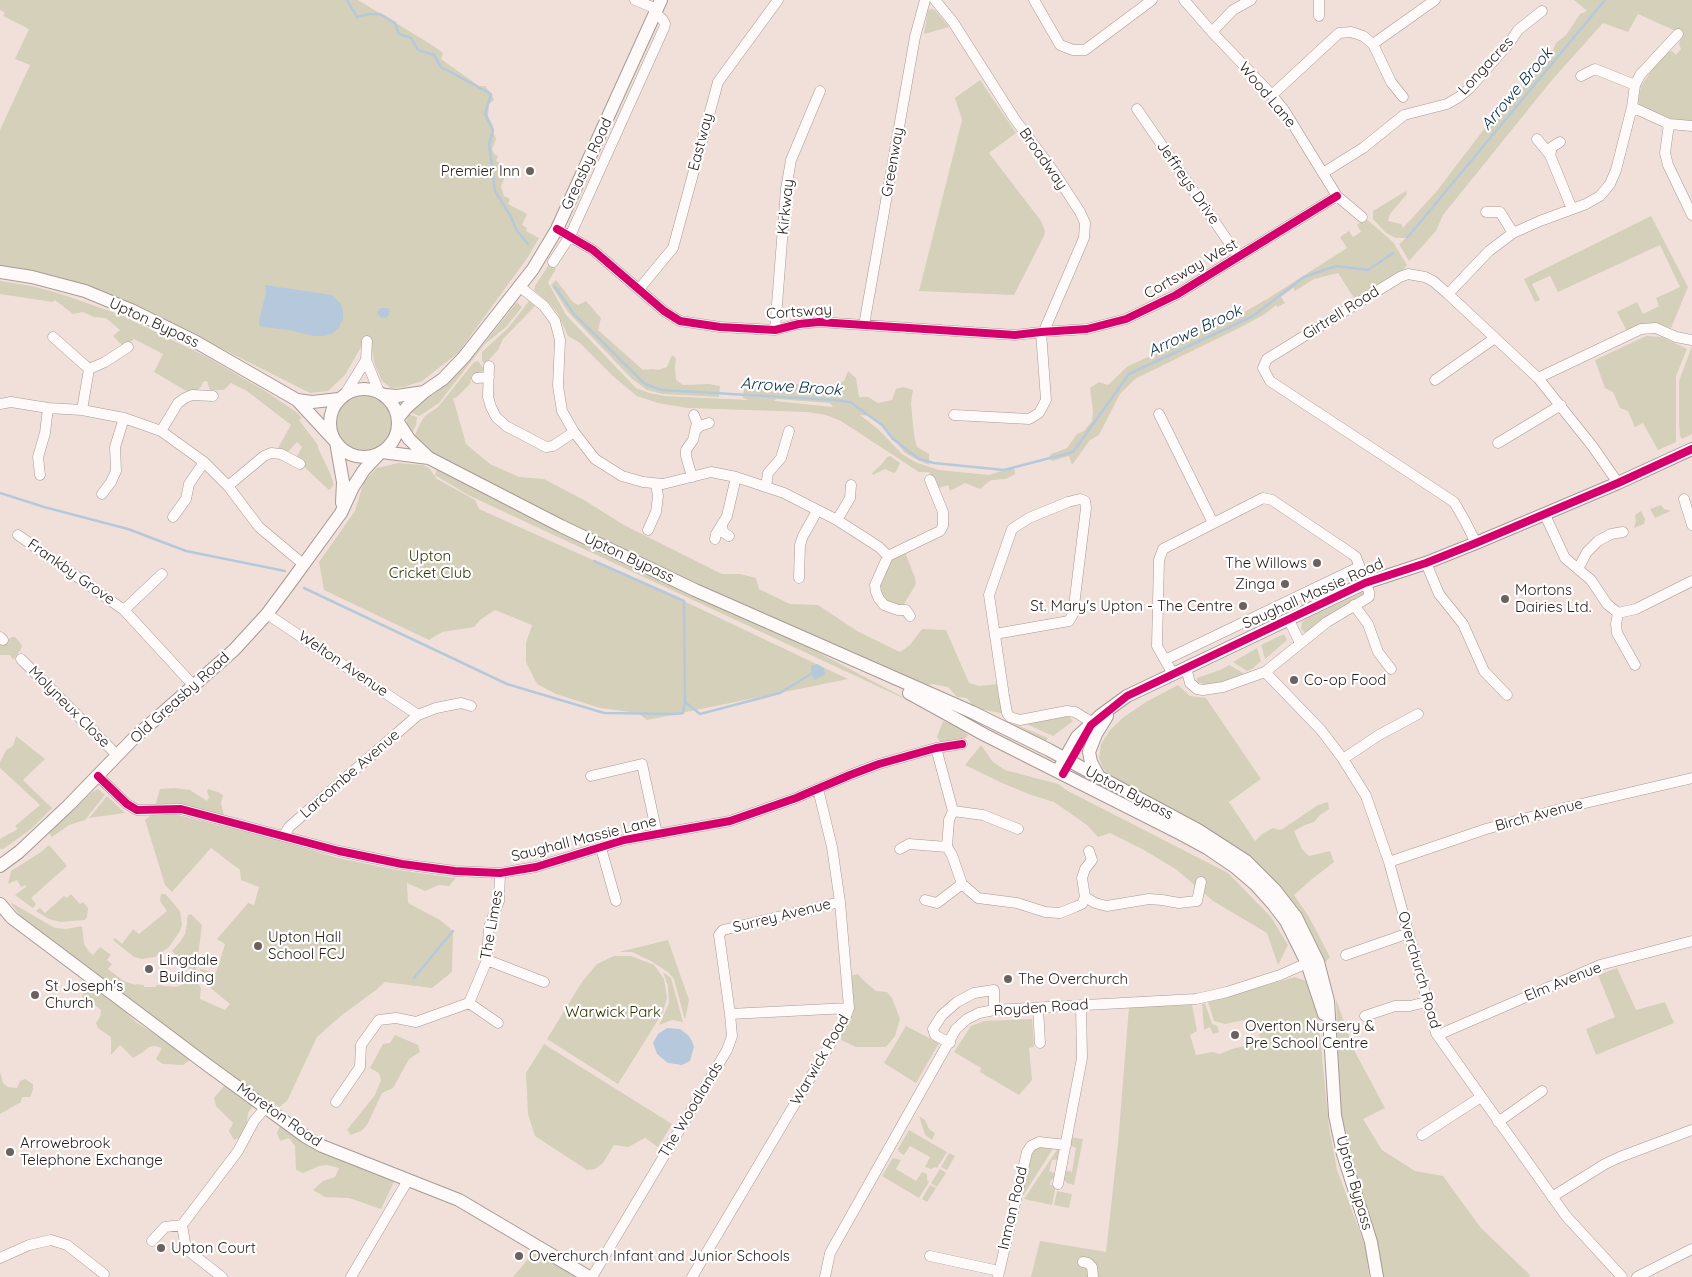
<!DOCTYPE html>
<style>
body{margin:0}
canvas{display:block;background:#f1e0da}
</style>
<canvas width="1692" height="1277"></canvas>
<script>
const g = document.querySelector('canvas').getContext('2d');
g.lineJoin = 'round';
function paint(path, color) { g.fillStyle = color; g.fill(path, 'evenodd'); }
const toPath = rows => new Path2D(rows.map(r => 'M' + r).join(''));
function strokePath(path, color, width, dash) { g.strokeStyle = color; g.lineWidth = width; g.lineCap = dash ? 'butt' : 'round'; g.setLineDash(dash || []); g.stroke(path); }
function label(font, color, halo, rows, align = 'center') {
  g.font = font + ' Quicksand,sans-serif'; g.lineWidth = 4.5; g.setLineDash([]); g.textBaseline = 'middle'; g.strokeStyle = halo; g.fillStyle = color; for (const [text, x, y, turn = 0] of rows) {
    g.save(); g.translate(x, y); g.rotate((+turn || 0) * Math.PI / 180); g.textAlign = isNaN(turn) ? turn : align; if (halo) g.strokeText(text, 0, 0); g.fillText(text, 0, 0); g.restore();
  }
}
paint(toPath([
 [0,0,358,0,432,45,443,53,441,59,479,86,485,86,492,95,494,100,489,104,488,116,493,126,493,130,496,139,492,149,494,154,498,156,496,161,509,168,501,186,504,196,510,199,508,204,527,214,522,225,527,228,526,231,539,238,528,257,458,353,422,381,404,387,391,388,382,381,375,365,370,341,365,340,345,375,328,391,310,393,149,312,0,267,0,130,30,65,15,59,29,29,3,16,5,13,0,10],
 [1574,0,1692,0,1692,121,1672,119,1641,107,1638,102,1641,86,1657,63,1667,52,1672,51,1676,55,1681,49,1679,44,1682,34,1638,14,1628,32,1603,23,1552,80,1443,215,1436,231,1409,261,1399,244,1406,238,1396,238,1386,233,1373,219,1373,211,1406,191,1407,194,1390,214,1388,221,1401,224,1403,228,1436,192,1501,107,1517,95,1553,50,1556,43,1566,35,1580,14,1587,11],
 [931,9,935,10,949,27,924,34,928,10],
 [980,80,1016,133,989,153,1041,221,1045,231,1044,236,1014,295,919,291,962,120,955,98],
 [1651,216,1688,287,1671,328,1659,324,1627,331,1617,312,1637,302,1643,314,1659,306,1656,298,1680,287,1660,245,1558,292,1550,276,1532,284,1540,300,1535,302,1524,279],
 [1365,218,1393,242,1407,265,1403,270,1354,298,1338,273,1314,279,1295,291,1293,288,1281,297,1285,303,1278,307,1276,305,1265,314,1243,326,1135,379,1120,394,1099,435,1090,440,1072,465,1069,456,1052,461,1049,458,1051,454,1067,448,1077,434,1084,431,1092,421,1093,411,1090,388,1099,382,1108,385,1128,366,1153,355,1186,336,1227,322,1267,299,1347,248,1340,237,1349,231,1353,237,1361,232,1357,225],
 [550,263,556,269,548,282,566,315,636,388,649,393,665,396,749,400,743,398,744,389,763,387,790,391,795,384,816,383,830,386,844,381,848,371,856,378,859,397,868,397,878,403,892,400,896,389,903,387,913,390,911,403,914,435,917,447,929,454,929,465,912,457,904,452,882,425,869,416,860,415,878,429,902,454,915,462,939,470,989,475,1014,467,1015,474,1006,479,991,480,980,489,965,483,950,491,948,485,939,488,929,472,919,472,841,421,826,415,807,412,688,408,658,403,637,396,614,377,580,343,568,336,558,314,550,304,534,290,535,286],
 [776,399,830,403,833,407,774,401],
 [556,280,573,302,578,305,586,301,601,318,598,330,643,370,652,369,658,370,667,367,672,355,676,358,675,367,676,380,683,385,709,384,720,386,719,397,662,394,647,390,631,378,568,312,551,285],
 [0,281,32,286,61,294,121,315,205,356,265,391,295,411,302,418,299,420,318,445,318,448,330,473,334,485,329,490,298,461,297,456,302,447,297,442,288,452,281,451,278,448,291,425,247,391,231,383,224,390,210,390,207,381,203,382,201,387,197,390,188,392,154,372,163,354,134,339,126,345,122,345,113,336,120,330,106,318,94,317,83,312,73,314,55,300,53,302,0,294],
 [529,301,535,306,503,339,498,350,485,364,482,361,482,352,508,328],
 [517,302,522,307,507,326,484,345,439,403,421,415,419,416,410,412,418,403,433,395,458,373,483,345],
 [1646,336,1662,337,1687,349,1676,376,1676,442,1658,450,1643,423,1635,427,1628,411,1620,408,1613,392,1605,388,1595,360],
 [1692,346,1692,434,1682,439,1680,436,1679,423,1679,381],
 [478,361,484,369,483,371,472,375,470,384,456,398,453,398,466,444,490,464,519,477,544,479,584,500,624,525,722,574,740,574,756,578,759,589,790,604,818,605,857,631,900,652,910,645,922,629,946,630,969,683,979,686,997,684,1005,714,975,708,967,698,957,697,948,687,932,684,929,685,875,665,772,619,557,518,431,453,413,439,421,422,425,416,438,407,474,362],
 '336 424a28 28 0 1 1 56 0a28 28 0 1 1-56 0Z',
 [408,414,417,417,416,425,412,434,406,427],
 [890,456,900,463,897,470,894,473,885,469,873,475,872,473,881,465,887,457],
 [398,463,423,465,429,468,437,479,475,500,479,509,669,594,848,679,647,720,638,713,600,708,556,694,537,684,526,662,526,643,532,625,495,610,480,620,474,627,442,632,429,640,324,590,319,562,355,511,364,481,377,468],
 [437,469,693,594,808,647,920,706,468,495,435,475],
 [1661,505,1664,509,1671,511,1655,518,1650,509],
 [1641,511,1645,519,1644,524,1634,528,1636,521,1635,515],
 [905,552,915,578,916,584,904,604,898,608,882,598,879,588,892,558],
 [1363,592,1365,594,1332,613,1308,632,1304,632,1301,629,1302,622,1306,619],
 [1284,634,1287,640,1265,659,1261,645],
 [12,637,15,637,22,645,21,649,13,660,10,655,0,655,0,645],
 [1257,648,1261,661,1252,669,1247,671,1233,662],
 [1229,665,1247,675,1238,680,1207,685,1197,682,1197,678,1220,670],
 [1178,685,1190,696,1206,698,1261,779,1229,802,1255,841,1262,834,1273,828,1281,830,1318,805,1328,802,1329,809,1320,815,1314,822,1305,825,1294,831,1302,849,1309,856,1330,851,1334,862,1312,879,1294,895,1309,917,1330,957,1324,964,1310,933,1109,776,1103,768,1099,758,1101,744,1110,730,1124,717,1146,702],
 [1062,715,1069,716,1073,721,1053,736,1024,723],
 [943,721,958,727,968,735,966,738,941,744,937,737],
 [1008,723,1019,726,1048,738,1044,743],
 [16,736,45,759,23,780,52,808,31,829,3,849,0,849,0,839,18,829,15,826,40,805,0,768,0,762,6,750,13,746],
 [981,745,993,762,1005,770,1058,784,1068,791,1228,873,1271,917,1288,945,1278,965,1267,933,1213,901,1177,870,1144,850,1110,833,1098,837,1087,825,1054,802,1031,795,1002,783,965,765],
 [174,788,190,790,207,801,209,797,207,792,208,789,218,792,223,795,221,803,224,816,155,806,160,789],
 [98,789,105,795,85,820,69,825,52,837,49,833,92,792],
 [107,796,125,813,89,818],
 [174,814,274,839,338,858,397,870,456,878,449,886,439,885,425,891,407,883,408,903,440,920,453,931,452,972,432,988,385,982,376,990,342,1015,317,1037,287,1101,279,1107,250,1089,119,992,21,917,10,902,55,928,66,929,82,926,84,944,89,952,93,955,100,947,111,955,107,960,112,964,108,969,124,981,135,985,136,984,144,985,144,987,156,987,156,985,176,987,187,983,183,979,190,970,172,951,180,942,185,934,187,924,187,919,188,915,191,914,202,925,195,979,201,988,200,999,225,1010,230,1004,202,981,200,969,216,973,225,944,217,939,248,903,254,905,259,887,241,880,240,870,211,848,172,892,165,885,145,820,151,815],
 [49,845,67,866,31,898,36,904,33,908,15,895,26,887,25,885,21,887,17,880,8,884,11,871,41,852],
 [71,894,80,904,83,902,88,908,87,917,85,920,60,922,49,919,36,911,40,908,45,913,64,896,67,898],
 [161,894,165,894,169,898,180,911,182,925,180,931,169,947,155,957,142,959,134,957,113,940,115,938,122,944,133,929,139,934,167,911,160,901],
 [668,940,689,1000,685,1020,674,979,668,972,651,961,632,952,619,952],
 [614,956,631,956,654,965,664,979,667,998,663,1012,618,1084,547,1039,582,982,597,964],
 [1617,968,1636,1010,1665,1002,1674,1023,1596,1055,1586,1029,1615,1017,1598,975],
 [663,972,671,978,683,1022,672,1020,659,1025,669,1003,668,986],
 [858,974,863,980,876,991,887,992,892,998,900,1019,895,1036,886,1047,856,1047,841,1040,844,1026,853,1015,854,1006,850,990,850,976],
 [1295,977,1306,981,1318,1016,1329,1127,1337,1170,1366,1248,1369,1277,1031,1277,1040,1241,1106,1252,1118,1143,1129,1007,1192,1005,1197,1031,1190,1035,1196,1055,1212,1052,1220,1054,1232,1049,1261,1042,1255,1018,1225,1024,1214,1021,1208,1002],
 [89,991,97,994,101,992,123,1009,137,1023,190,1056,190,1060,183,1065,163,1064,156,1059,162,1048,155,1046,149,1047,143,1052,133,1058,120,1045,111,1055,111,1037,98,1028,96,1023,100,1017,101,1010,95,1005,85,1010,80,1009,83,993],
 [1336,999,1354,1050,1385,1108,1363,1119,1382,1150,1415,1171,1443,1176,1481,1228,1530,1275,1529,1277,1382,1277,1350,1162,1340,1113],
 [1205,1003,1212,1024,1217,1026,1219,1032,1213,1034,1210,1027,1204,1030,1202,1004],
 [1032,1019,1034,1047,1029,1048,1032,1080,1019,1095,980,1072,981,1068,954,1052,971,1026,984,1021],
 [906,1026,939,1043,916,1083,884,1063],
 [395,1035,418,1045,420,1052,409,1059,393,1088,382,1093,367,1125,361,1131,351,1135,347,1130,375,1095,381,1080,379,1073,370,1068,383,1044,390,1043],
 [544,1044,672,1124,658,1147,645,1138,628,1147,614,1145,603,1163,595,1169,587,1170,535,1136,528,1114,526,1073],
 [0,1072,3,1083,8,1087,17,1088,20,1081,25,1079,33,1084,33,1090,30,1097,22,1097,21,1102,0,1114],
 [230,1085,254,1104,248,1113,247,1122,241,1137,234,1140,229,1131,233,1123,216,1106,214,1098,223,1087],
 [919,1116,925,1120,929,1129,935,1133,932,1140,925,1135],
 [285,1125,394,1182,381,1209,349,1198,325,1197,313,1190,323,1181,335,1177,339,1168,327,1165,319,1166,303,1173,296,1170,295,1146,289,1138,280,1141,277,1133,280,1126],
 [909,1130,947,1152,937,1168,935,1167,931,1169,925,1167,930,1157,910,1146,904,1155,899,1152,898,1149],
 [1070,1137,1083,1139,1074,1185,1067,1183,1063,1179,1064,1170,1072,1172,1076,1148,1069,1145],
 [1041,1145,1054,1147,1021,1199,1030,1151],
 [1057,1147,1060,1149,1060,1159,1052,1160,1049,1171,1057,1174,1056,1177,1051,1180,1050,1185,1056,1186,1052,1205,1024,1199,1057,1150],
 [949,1153,955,1156,947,1170,941,1167],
 [893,1158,901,1160,896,1169,916,1181,922,1172,927,1174,927,1180,929,1182,919,1198,882,1176],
 [940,1169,946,1173,937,1187,931,1183],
 [930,1185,936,1188,927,1202,922,1199],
 [1057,1191,1072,1194,1069,1208,1054,1205],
 [533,1253,551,1262,575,1277,513,1277]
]), '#d5d0ba');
paint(toPath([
 [265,285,332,295,340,303,343,310,343,319,338,329,331,334,324,336,313,336,289,330,263,327,259,325,259,321,266,292],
 [380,308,388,308,390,311,389,315,386,318,380,317,377,313],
 [817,664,824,668,825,674,815,680,811,674,811,666],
 [667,1028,680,1029,688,1035,692,1041,694,1047,690,1061,682,1065,668,1063,657,1054,653,1043,658,1034]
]), '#b6c9dc');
strokePath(toPath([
 [347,0,357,17,369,14,380,14,395,23,399,34,411,38,418,50,434,55,441,67,491,94,485,114,493,130,489,144,495,191,510,215,517,231,528,244],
 [1407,238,1605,0],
 [555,287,574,314,645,384,662,390,834,400,850,402,882,425,893,439,919,459,934,463,1004,470,1073,452,1129,374,1253,316,1304,277,1336,266,1368,270,1393,253],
 [0,493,44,507,128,529,186,551,285,571],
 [594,561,684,601,685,702,700,714,780,693,811,674],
 [304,588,507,684,604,713,674,714,683,713,685,702],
 [414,978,453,931]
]), '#b6c9dc', 2.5);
const minor = toPath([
 [635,0,657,9],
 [935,0,953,22,1014,118,1054,172,1080,212,1085,223,1084,238,1044,331],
 [1034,0,1060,45,1073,50,1085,50,1152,0],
 [1184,0,1212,32,1272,95,1284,110,1337,196,1362,217],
 [1319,0,1319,16],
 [1212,32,1233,10,1251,0],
 [1373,44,1435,0],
 [1581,76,1595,69,1635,85],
 [1272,95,1339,33,1351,32,1363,36,1373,44,1391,82,1403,97],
 [1632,107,1669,124,1692,126],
 [1137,109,1239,257],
 [1669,124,1665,153,1668,165,1692,215],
 [1537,139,1550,155,1572,209],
 [1550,155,1552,147,1560,142],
 [1323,173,1363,148,1404,115,1447,104,1459,97,1470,88,1510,42,1518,30,1542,11],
 [1486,212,1500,212,1513,233],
 [557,229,593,250,664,311,680,321,720,327,775,330,799,324,819,322,1015,335,1041,332,1087,329,1126,319,1176,295,1337,196],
 [553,262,570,236,664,28,665,24,663,20,659,16,655,15],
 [519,286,544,306,555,321,560,340,558,386,562,411,574,432,595,459,622,476,643,482,663,484,711,472,736,477,784,493,837,520,879,547,888,556],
 [639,289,673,248,718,82,778,0],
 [1448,294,1489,251,1513,233,1540,221,1586,204,1600,196,1610,184,1616,170,1632,107,1635,85,1640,75,1678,34],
 [864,325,915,37,925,0],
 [775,330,786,189,791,160,820,91],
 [53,337,89,369,82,410],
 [367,341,366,360,379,392],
 [489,366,488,397,491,407,496,417,506,426,546,447,553,446,574,432],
 [89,369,105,362,128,347],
 [477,378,489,377],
 [1538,378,1641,329,1656,328,1676,337,1692,340],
 [1435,380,1495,338],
 [345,394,366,360],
 [0,404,11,402,48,408,82,410,124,418,161,431,204,462,228,486,259,527,303,564],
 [1159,414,1213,523],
 [954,415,1029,419,1039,413,1046,400,1041,332],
 [161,431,178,403,185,398,192,395,213,396],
 [695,431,700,426,709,423],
 [1498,443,1561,405],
 [40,475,38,457,45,433,48,408],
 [692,477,686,456,686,450,693,440,697,423,694,415],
 [228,486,264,456,271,453,281,454,300,464],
 [766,487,768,473,781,458,789,431],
 [102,494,111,482,116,471,115,447,124,418],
 [1684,499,1692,525],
 [1545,515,1565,558,1591,580,1607,604,1618,613,1636,609,1692,581],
 [173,517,186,499,189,484,204,462],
 [837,520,850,498,851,485],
 [722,525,723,532,729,536],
 [648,530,656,512,658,496,656,484],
 [18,535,124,610,193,685],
 [715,539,716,534,727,516,736,477],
 [1476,543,1465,521,1454,502,1270,381,1263,368,1267,359,1400,277,1408,274,1425,277,1433,281,1448,294,1538,378,1593,447,1618,483],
 [888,556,940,531,943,526,943,512,930,480],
 [888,556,875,585,876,592,879,599,884,605,898,610,906,610,910,616],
 [1426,563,1439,594,1463,624,1484,671,1507,695],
 [1578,569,1587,552,1598,541,1611,534,1623,532],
 [799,578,800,545,803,536,817,511],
 [1354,605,1368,624,1378,652,1391,669],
 [124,610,162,574],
 [1618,613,1616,624,1617,633,1635,665],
 [267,614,418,715],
 [1289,620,1300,643],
 [995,634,1069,621,1073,614,1086,508,1085,501,1080,499,1068,502,1029,518,1012,529,989,595,1004,696,1007,713,1010,717,1020,720,1067,711,1075,712,1093,723],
 [0,637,3,640],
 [21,659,117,755],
 [1165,660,1359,567],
 [1265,672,1321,730,1343,759,1366,796,1389,862,1436,1033,1566,1216,1622,1277],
 [1173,674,1157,646,1159,560,1163,549,1263,498,1272,500,1352,554,1356,557,1369,592,1369,597,1327,622,1265,672,1223,687,1203,690,1197,689,1190,683,1186,668],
 [936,748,953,811,949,820,947,847,952,855,962,884,978,898,1017,903,1045,912,1060,913,1075,907,1082,904,1085,897],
 [1343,759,1379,735,1418,714],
 [98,776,127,804,137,810,181,809,339,851,402,864,455,871,500,873,536,867,624,840,730,821,796,798,850,775,879,764,936,748,962,744],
 [591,776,642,764,657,834],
 [953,811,983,815,1018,829],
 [284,836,289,827,418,715,436,708,461,703,471,706],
 [601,848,616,901],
 [900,849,909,844,947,847],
 [1389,862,1486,829,1564,808,1692,778],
 [1085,897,1095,903,1107,906,1149,899,1162,900,1179,903,1197,901,1201,882],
 [1085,897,1082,878,1085,869,1092,860,1089,851],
 [925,900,937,903,962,884],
 [1346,955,1409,933],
 [487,960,544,982],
 [469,1003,487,960,489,927,499,901,500,873],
 [469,1003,498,1023],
 [1038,1008,1040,1043],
 [730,1014,849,1008],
 [1365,1016,1395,1006,1410,1006,1426,1002],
 [1438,1035,1600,965,1692,941],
 [950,1043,935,1035,933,1029,942,1015,957,1002,974,993,994,990,994,1010],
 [336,1102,360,1067,361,1045,379,1020,396,1018,416,1022,469,1003],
 [1498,1122,1542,1091],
 [1422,1135,1481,1097],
 [1058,1184,1082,1058,1081,1006],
 [1552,1197,1605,1164,1620,1157,1692,1130],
 [182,1225,186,1249,222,1277],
 [152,1241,165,1227,182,1225,238,1151,254,1121,266,1107],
 [930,1256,999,1271],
 [0,1258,29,1245,51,1240,67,1245,104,1274],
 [1083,1262,1088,1263,1092,1267,1093,1277],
 [351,1277,408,1180],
 [592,1277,727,1050,732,1036,730,1014,719,935,723,930,840,902],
 [692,1277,844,1021,849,1008,840,902,832,847,818,789],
 [825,1277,830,1253,956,1029,967,1019,979,1013,994,1010,1196,999,1227,992,1280,975,1314,960],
 [998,1277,1027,1152,1031,1146,1039,1142,1066,1145],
 [1637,1277,1692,1249]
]);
const major = toPath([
 [0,272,32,277,85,291,131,310,196,342,297,400,334,440],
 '330 423a34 34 0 1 1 68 0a34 34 0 1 1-68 0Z',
 [385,395,397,396,424,392],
 [297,400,312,402,339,399],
 [398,418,407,407,424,392,443,379,464,357,533,269,557,229,661,0],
 [398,422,409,439,429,458,561,526,695,590,972,712,1049,750,1198,830,1246,861,1275,890,1296,917,1318,962,1328,1001,1335,1115,1343,1154,1371,1242,1377,1277],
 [336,442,343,482,342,503],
 [382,452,429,458],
 [909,693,985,735,1181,834,1207,848,1235,867,1256,885,1273,904,1286,921,1307,963,1324,1014],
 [1058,771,1077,737,1101,715,1127,696,1365,583,1426,563,1476,543,1618,483,1692,449],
 [1099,777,1091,762,1089,752,1096,734,1107,716],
 [0,866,19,852,69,805,134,738,234,650,267,614,293,579,341,513,353,487,364,470,379,454],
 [0,904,12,918,206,1064,306,1137,322,1146,459,1200,589,1277]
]);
strokePath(minor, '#a69a95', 11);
strokePath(major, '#a69a95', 14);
strokePath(minor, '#fdfaf9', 10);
strokePath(major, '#fdfaf9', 12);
strokePath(toPath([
 [557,229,593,250,664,311,680,321,720,327,775,330,799,324,819,322,1015,335,1041,332,1087,329,1126,319,1176,295,1337,196],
 [1063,774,1091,725,1127,696,1365,583,1426,563,1476,543,1618,483,1692,449],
 [98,776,127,804,137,810,181,809,339,851,402,864,455,871,500,873,536,867,624,840,730,821,796,798,850,775,879,764,936,748,962,744]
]), '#d6006c', 8);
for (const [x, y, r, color] of [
 [530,171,5,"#6e615d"],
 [1317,563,5,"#6e615d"],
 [1285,584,5,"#6e615d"],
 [1505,599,5,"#6e615d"],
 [1243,606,5,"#6e615d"],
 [1294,680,5,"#6e615d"],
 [258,946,5,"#6e615d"],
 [149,969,5,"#6e615d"],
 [1008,979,5,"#6e615d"],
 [35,995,5,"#6e615d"],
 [1235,1035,5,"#6e615d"],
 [10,1152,5,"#6e615d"],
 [161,1248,5,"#6e615d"],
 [519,1256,5,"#6e615d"]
]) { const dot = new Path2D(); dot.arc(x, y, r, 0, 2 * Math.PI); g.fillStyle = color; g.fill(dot); strokePath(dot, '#fff', 2); }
label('15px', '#281d19', '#fff', [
 ["Longacres",1486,66,-47],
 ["Wood Lane",1267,95,50],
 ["Eastway",701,142,-75],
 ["Broadway",1043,159,55],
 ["Greenway",893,162,-80],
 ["Greasby Road",587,164,-65],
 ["Jeffreys Drive",1188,183,55],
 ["Kirkway",786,207,-84],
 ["Cortsway West",1191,269,-30],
 ["Cortsway",799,312,-4],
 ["Girtrell Road",1341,313,-32],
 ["Upton Bypass",154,323,25],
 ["Upton Bypass",629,558,25],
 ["Frankby Grove",71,572,35],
 ["Saughall Massie Road",1313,594,-24],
 ["Welton Avenue",343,664,34],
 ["Old Greasby Road",180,698,-42],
 ["Molyneux Close",69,707,45],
 ["Larcombe Avenue",350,774,-41],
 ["Upton Bypass",1129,793,28],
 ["Birch Avenue",1539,815,-15],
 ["Saughall Massie Lane",584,839,-14],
 ["Surrey Avenue",782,916,-14],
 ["The Limes",492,925,-80],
 ["Overchurch Road",1419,970,74],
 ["Elm Avenue",1563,982,-22],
 ["Royden Road",1041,1008,-4],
 ["Warwick Road",820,1060,-60],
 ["The Woodlands",691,1110,-59],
 ["Moreton Road",279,1115,35],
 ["Upton Bypass",1354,1183,74],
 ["Inman Road",1013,1208,-77]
]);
label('15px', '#281d19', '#fff', [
 ["Premier Inn",520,171,"right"],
 ["The Willows",1307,563,"right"],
 ["Zinga",1275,584,"right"],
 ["Mortons",1515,590],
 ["Dairies Ltd.",1515,607],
 ["St. Mary's Upton - The Centre",1233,606,"right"],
 ["Co-op Food",1304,680],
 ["Upton Hall",268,937],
 ["School FCJ",268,954],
 ["Lingdale",159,960],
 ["Building",159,977],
 ["The Overchurch",1018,979],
 ["St Joseph's",45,986],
 ["Church",45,1003],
 ["Overton Nursery &",1245,1026],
 ["Pre School Centre",1245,1043],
 ["Arrowebrook",20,1143],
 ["Telephone Exchange",20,1160],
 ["Upton Court",171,1248],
 ["Overchurch Infant and Junior Schools",529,1256]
], 'left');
label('15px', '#313502', '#fff', [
 ["Upton",430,556],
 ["Cricket Club",430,573],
 ["Warwick Park",613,1012]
]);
label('italic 16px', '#042d4a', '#fff', [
 ["Arrowe Brook",1517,89,-50],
 ["Arrowe Brook",1195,331,-25],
 ["Arrowe Brook",791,387,4]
]);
</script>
